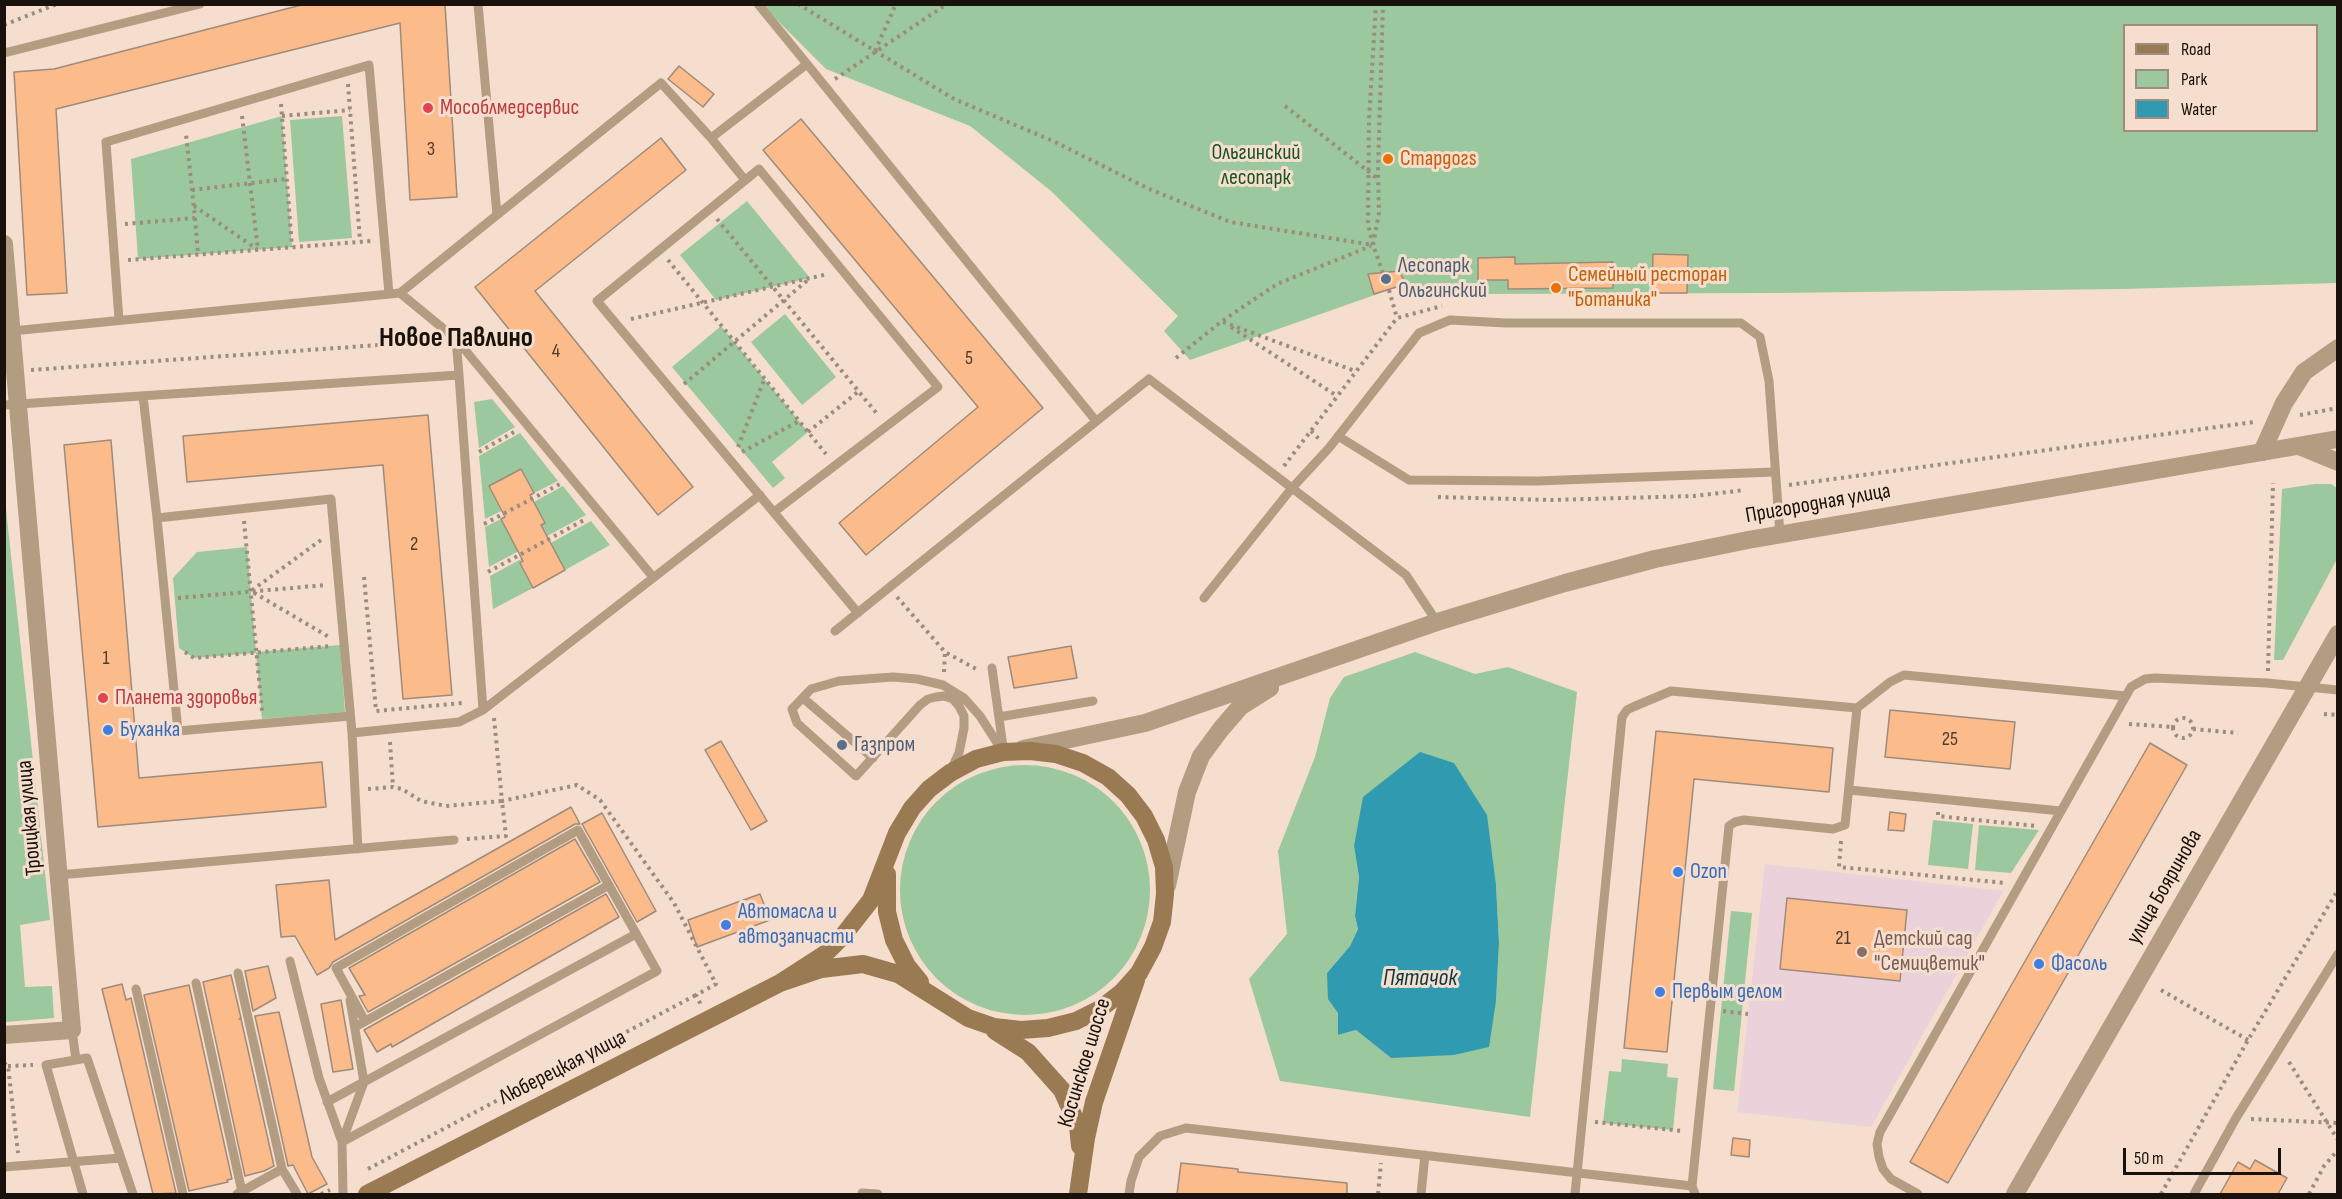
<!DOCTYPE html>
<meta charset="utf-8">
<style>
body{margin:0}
#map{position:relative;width:2342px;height:1199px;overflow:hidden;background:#f5decd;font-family:"Sofia Sans Condensed",sans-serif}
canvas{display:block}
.frame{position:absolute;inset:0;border:6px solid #19110b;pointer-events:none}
.legend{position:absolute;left:2123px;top:24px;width:195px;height:108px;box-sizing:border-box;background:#f5decd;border:2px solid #9d8c7f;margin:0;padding:8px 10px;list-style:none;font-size:18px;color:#19110b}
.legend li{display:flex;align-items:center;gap:12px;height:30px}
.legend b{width:30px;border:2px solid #9d8c7f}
.scale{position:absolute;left:2123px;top:1148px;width:158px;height:27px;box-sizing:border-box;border:3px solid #19110b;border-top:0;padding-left:8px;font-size:18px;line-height:21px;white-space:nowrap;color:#19110b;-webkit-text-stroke:4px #f5decd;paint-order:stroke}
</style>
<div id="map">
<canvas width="2342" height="1199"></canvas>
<div class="frame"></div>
<ul class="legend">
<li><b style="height:8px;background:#997a52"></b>Road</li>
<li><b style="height:16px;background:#9bc89d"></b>Park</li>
<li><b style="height:16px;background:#309bb0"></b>Water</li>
</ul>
<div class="scale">50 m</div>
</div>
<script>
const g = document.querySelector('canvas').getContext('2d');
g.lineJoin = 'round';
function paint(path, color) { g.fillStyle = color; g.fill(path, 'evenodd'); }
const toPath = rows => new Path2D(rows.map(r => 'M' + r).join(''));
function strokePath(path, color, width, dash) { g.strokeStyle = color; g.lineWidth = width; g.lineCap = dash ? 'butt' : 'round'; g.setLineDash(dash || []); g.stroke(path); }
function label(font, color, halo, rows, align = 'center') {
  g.font = font + ' "Sofia Sans Condensed",sans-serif'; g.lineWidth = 6; g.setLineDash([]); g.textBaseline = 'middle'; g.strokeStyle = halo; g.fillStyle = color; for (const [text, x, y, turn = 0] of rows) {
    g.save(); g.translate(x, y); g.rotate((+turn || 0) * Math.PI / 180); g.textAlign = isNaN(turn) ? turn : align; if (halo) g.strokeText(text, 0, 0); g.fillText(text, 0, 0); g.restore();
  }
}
paint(toPath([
 [1765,864,2003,891,1871,1127,1737,1112]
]), '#ebd1d9');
paint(toPath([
 [762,5,2337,5,2337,283,2123,289,1773,293,1469,294,1406,284,1190,360,1164,331,1178,316,1051,191,970,126,826,69],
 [2124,26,2316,26,2316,130,2124,130],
 [282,116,292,247,138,259,131,159],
 [342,116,352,238,299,242,290,120],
 [747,201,810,278,716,300,680,255],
 [785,314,836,377,802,405,751,342],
 [721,326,808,432,772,462,785,478,773,488,672,367],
 [492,399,515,427,479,448,474,402],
 [520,433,558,481,534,493,521,470,489,486,501,511,485,519,479,456],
 [2315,484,2331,484,2337,488,2337,559,2283,660,2274,660,2282,489],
 [563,486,586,515,489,567,485,527,501,519,512,540,544,523,534,502],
 [4,490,50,920,20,925,25,987,52,986,54,1018,5,1022],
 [591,521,610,545,565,570,552,546,520,563,533,588,493,609,490,576],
 [247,547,256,652,340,645,345,712,262,719,256,653,194,658,179,648,173,578,197,552],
 [1415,652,1475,674,1508,667,1577,692,1530,1117,1280,1081,1249,979,1287,934,1278,851,1315,757,1330,698,1344,677],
 [1354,846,1496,885,1499,943,1496,1001,1391,1058,1356,1030,1338,1035,1338,1013,1327,973,1350,946,1358,929,1355,916,1359,877],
 '900 890a125 125 0 1 1 250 0a125 125 0 1 1-250 0Z',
 [1933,820,1973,824,1968,869,1928,865],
 [1979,825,2039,830,2011,873,1975,870],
 [1731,911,1752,913,1734,1091,1713,1089],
 [1622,1059,1668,1064,1667,1077,1678,1078,1673,1130,1603,1123,1609,1071,1621,1072]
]), '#9bc89d');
paint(toPath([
 [1420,752,1454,763,1487,815,1496,885,1499,943,1496,1001,1489,1047,1454,1055,1391,1058,1356,1030,1338,1035,1338,1013,1328,999,1327,973,1350,946,1358,929,1355,916,1359,877,1354,846,1363,797]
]), '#309bb0');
const building = toPath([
 [305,4,445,4,457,197,410,200,400,23,56,109,67,293,27,295,14,72,54,69,305,4],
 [679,66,714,94,703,107,668,79,679,66],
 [801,119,1043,408,866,555,839,523,978,407,763,150,801,119],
 [661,138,686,170,535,291,693,487,658,515,475,287,661,138],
 [1653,254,1688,255,1687,293,1652,293,1653,254],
 [1515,257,1515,264,1613,262,1613,288,1508,289,1508,280,1478,280,1478,258,1515,257],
 [1399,271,1406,284,1374,294,1368,274,1399,271],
 [428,415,452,695,403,699,383,465,187,482,183,436,428,415],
 [111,440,139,778,322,762,326,807,98,827,64,445,111,440],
 [521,469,534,493,530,495,545,523,541,525,565,570,533,588,520,563,523,561,501,519,505,517,489,486,521,469],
 [1071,646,1077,678,1014,688,1008,657,1071,646],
 [1890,710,2015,722,2010,769,1885,757,1890,710],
 [1656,731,1833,748,1829,792,1694,779,1667,1052,1624,1048,1656,731],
 [721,741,767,821,751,830,705,750,721,741],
 [2150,743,2187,765,1948,1183,1910,1162,2150,743],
 [571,807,580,824,575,824,333,962,329,968,317,975,295,936,281,937,276,885,329,880,335,940,571,807],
 [1890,812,1906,814,1904,831,1888,830,1890,812],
 [602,813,656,911,637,922,582,824,602,813],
 [575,839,600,882,368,1012,359,996,365,995,349,968,575,839],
 [606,894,619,917,392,1047,391,1044,377,1052,364,1030,606,894],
 [760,894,770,920,697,947,688,920,760,894],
 [1787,898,1907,910,1900,981,1780,969,1787,898],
 [268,966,276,998,253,1011,245,971,268,966],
 [231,975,241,1018,239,1019,241,1019,274,1166,264,1171,245,1176,203,982,231,975],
 [122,984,126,1000,131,998,176,1193,153,1194,102,989,122,984],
 [189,985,232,1179,227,1180,228,1182,189,1191,144,995,189,985],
 [341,1000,353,1069,333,1072,321,1004,341,1000],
 [279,1012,312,1157,327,1184,308,1194,293,1165,288,1166,255,1016,279,1012],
 [1733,1138,1750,1140,1749,1157,1731,1155,1733,1138],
 [2255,1160,2287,1178,2278,1194,2220,1194,2238,1162,2250,1169,2255,1160],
 [1181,1163,1238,1169,1238,1172,1347,1183,1347,1194,1177,1194,1181,1163]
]);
paint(building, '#fbbb8a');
strokePath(building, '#9f8a7b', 1.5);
strokePath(toPath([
 [798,4,954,99,1053,141,1147,188,1230,222,1373,245],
 [4,25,57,4],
 [875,51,896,4],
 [835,79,947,4],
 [348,84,360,241],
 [281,104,292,247],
 [1285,106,1378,179],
 [242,116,258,250],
 [282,116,350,110],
 [192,190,286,179],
 [194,206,257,249],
 [195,218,198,254],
 [717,219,878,415],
 [125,224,195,218,186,134],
 [1373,245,1368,224,1369,120,1376,4],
 [128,260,371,241],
 [668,260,826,454],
 [1383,273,1373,245,1379,213,1378,170,1383,4],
 [1389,290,1397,318],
 [631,319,828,274],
 [1223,322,1355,371],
 [1231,327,1337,396],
 [1176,358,1222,321,1277,284,1371,246],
 [31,370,434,341],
 [684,384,809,279],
 [2300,415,2338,408],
 [1311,431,1319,439],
 [808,432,859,391],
 [738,447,764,380],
 [479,452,514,432],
 [742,452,799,421],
 [1284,466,1397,318,1442,306],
 [1789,485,2254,422],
 [1438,497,1551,500,1694,496,1745,490],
 [244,521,262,711],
 [484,524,560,484],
 [321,540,251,591,329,637],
 [488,572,586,519],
 [364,577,376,711,462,703],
 [897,597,945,652,978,670],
 [178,598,326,585],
 [185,652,194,658,331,646],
 [2268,671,2273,483],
 [944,672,945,652],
 [2324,714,2338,715],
 [494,718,502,801,577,785,600,800,674,903,716,984,696,995,701,1005],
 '2173 728a10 10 0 1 1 20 0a10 10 0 1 1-20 0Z',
 [2129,724,2173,727],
 [2193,729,2238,733],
 [390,742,393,787],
 [368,789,393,787,402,789,421,801,446,806,502,801,506,836,466,839],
 [1938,812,1938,816,2036,826],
 [1841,841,1839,867,2005,883],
 [2161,990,2248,1040],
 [1723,1011,1748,1014],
 [2289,1062,2338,1140],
 [4,1063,8,1066,18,1153],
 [8,1066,33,1065],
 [2251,1119,2338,1123],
 [1595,1122,1683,1131],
 [368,1169,696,995],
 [321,1194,330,1190],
 [1378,1194,1381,1163],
 [2161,1194,2248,1040,2338,890],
 [2309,1194,2324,1166,2338,1150]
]), '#9c8b7e', 4, [3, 4.5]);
strokePath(toPath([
 [478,4,497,215],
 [758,4,807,64],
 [4,53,200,4],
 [711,138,745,180],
 [400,293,661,83,711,138,807,64,1096,421],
 [119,320,106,142,369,65,389,294],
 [12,331,400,293,456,339,459,375],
 [456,339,653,577],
 [143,396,157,518],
 [4,405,459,375,483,710,459,722,352,733],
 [1338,436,1409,480,1537,481,1774,472],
 [774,512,938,387,759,169,597,301,858,613],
 [1204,598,1292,488,1329,448,1419,333,1450,320,1506,323,1741,323,1760,337,1769,381,1780,535],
 [835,631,1149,379,1406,575,1437,622],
 [992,668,1003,747],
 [803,698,873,758],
 [1857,708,1890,682,1904,675,2126,696],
 [483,710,760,495],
 [350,716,178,731,157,518,331,499,352,733,358,849],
 [999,717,1093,701],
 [951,770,959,753,964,728,964,716,959,706,953,699,944,696,936,697,928,699,920,705,856,776,797,723,792,709,811,689,839,681,893,677,917,679,943,685,964,698,980,716,1003,752],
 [1849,790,2061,811],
 [59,875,454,840],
 [290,961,319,1078,342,1142,343,1194],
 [238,973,282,1169,297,1194],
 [196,983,242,1192],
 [136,989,183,1194],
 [355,1027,609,885],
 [72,1030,76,1060],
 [327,1102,636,934],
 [342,1142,657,971,578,830,336,968,365,1021],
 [342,1142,364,1082,350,1000],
 [4,1167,121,1158],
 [83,1194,46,1065,87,1058,133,1194],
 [237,1194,282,1169],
 [862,1194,862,1193,878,1194],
 [1129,1194,1131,1181,1139,1157,1160,1136,1186,1128,1692,1186],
 [1421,1194,1425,1155],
 [1575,1194,1622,717,1627,710,1633,707,1671,691,1857,708,1845,825,1833,829,1744,820,1735,822,1729,826,1692,1186,1695,1194],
 [1918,1194,1891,1179,1883,1169,1879,1157,1877,1144,1880,1132,2131,687,2145,679,2155,678,2267,683,2338,690],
 [2194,1194,2236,1118,2338,954]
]), '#b29d82', 9);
strokePath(toPath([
 [4,244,72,1030,4,1035],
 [2299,446,2338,462],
 [2262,452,2284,403,2304,372,2338,348],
 [2015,1194,2338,634]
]), '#b29d82', 18);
strokePath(toPath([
 [1023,749,1145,723,1437,622,1565,583,1655,559,1748,540,2338,439],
 [1167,886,1187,792,1201,756,1221,729,1240,707,1270,688]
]), '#b29d82', 18);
strokePath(toPath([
 [887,874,887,912,894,940,907,966,920,982],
 [995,1031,1028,1052,1062,1090,1078,1126,1080,1146],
 [367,1194,780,983,821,969,863,964,898,974,968,1018,994,1027,1021,1030,1048,1028,1076,1021,1100,1009,1122,992,1139,973,1153,947,1162,922,1165,894,1164,867,1156,840,1144,816,1128,795,1108,777,1083,763,1056,754,1030,751,1003,752,976,759,950,773,929,789,912,808,897,833,871,900,842,937,825,954,780,983],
 [1078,1194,1086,1138,1094,1102,1136,980]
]), '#997a52', 18);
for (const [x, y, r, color] of [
 [428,108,6,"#e0444e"],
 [1388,159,6,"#e8710a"],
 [1386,279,6,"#5c6f8a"],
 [1556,288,6,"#e8710a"],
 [103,698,6,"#e0444e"],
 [108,730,6,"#3f7fe0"],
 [842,745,6,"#5c6f8a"],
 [1678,872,6,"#3f7fe0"],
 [726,925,6,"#3f7fe0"],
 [1862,952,6,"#8d6e63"],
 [2039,964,6,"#3f7fe0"],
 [1660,992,6,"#3f7fe0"]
]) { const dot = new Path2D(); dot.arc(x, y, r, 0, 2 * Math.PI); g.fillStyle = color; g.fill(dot); strokePath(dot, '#f5decd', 2); }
label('20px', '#523c2b', null, [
 ["3",431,150],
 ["4",556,352],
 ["5",969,359],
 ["2",414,545],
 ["1",106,659],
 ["25",1950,740],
 ["21",1843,939]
]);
label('22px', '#be3a42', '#f5decd', [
 ["Мособлмедсервис",440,108],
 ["Планета здоровья",115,698]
], 'left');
label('22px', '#195521', '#f5decd', [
 ["Ольгинский",1256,153],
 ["лесопарк",1256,178]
]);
label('22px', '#c56008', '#f5decd', [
 ["Стардогs",1400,159],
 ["Семейный ресторан",1568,275],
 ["\"Ботаника\"",1568,300]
], 'left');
label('22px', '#4e5e75', '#f5decd', [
 ["Лесопарк",1398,266],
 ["Ольгинский",1398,291],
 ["Газпром",854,745]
], 'left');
label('22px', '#19110b', '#f5decd', [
 ["Пригородная улица",1818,504,-10],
 ["Троицкая улица",30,818,-95],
 ["улица Бояринова",2165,887,-60],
 ["Косинское шоссе",1085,1063,-73],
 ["Люберецкая улица",563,1068,-27]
]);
label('22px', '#366cbe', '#f5decd', [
 ["Буханка",120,730],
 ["Ozon",1690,872],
 ["Автомасла и",738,912],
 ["автозапчасти",738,937],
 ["Фасоль",2051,964],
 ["Первым делом",1672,992]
], 'left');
label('22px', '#785e54', '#f5decd', [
 ["Детский сад",1874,939],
 ["\"Семицветик\"",1874,964]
], 'left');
label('italic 24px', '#083942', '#f5decd', [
 ["Пятачок",1420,979]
]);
label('bold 28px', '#19110b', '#f5decd', [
 ["Новое Павлино",456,339]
]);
</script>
